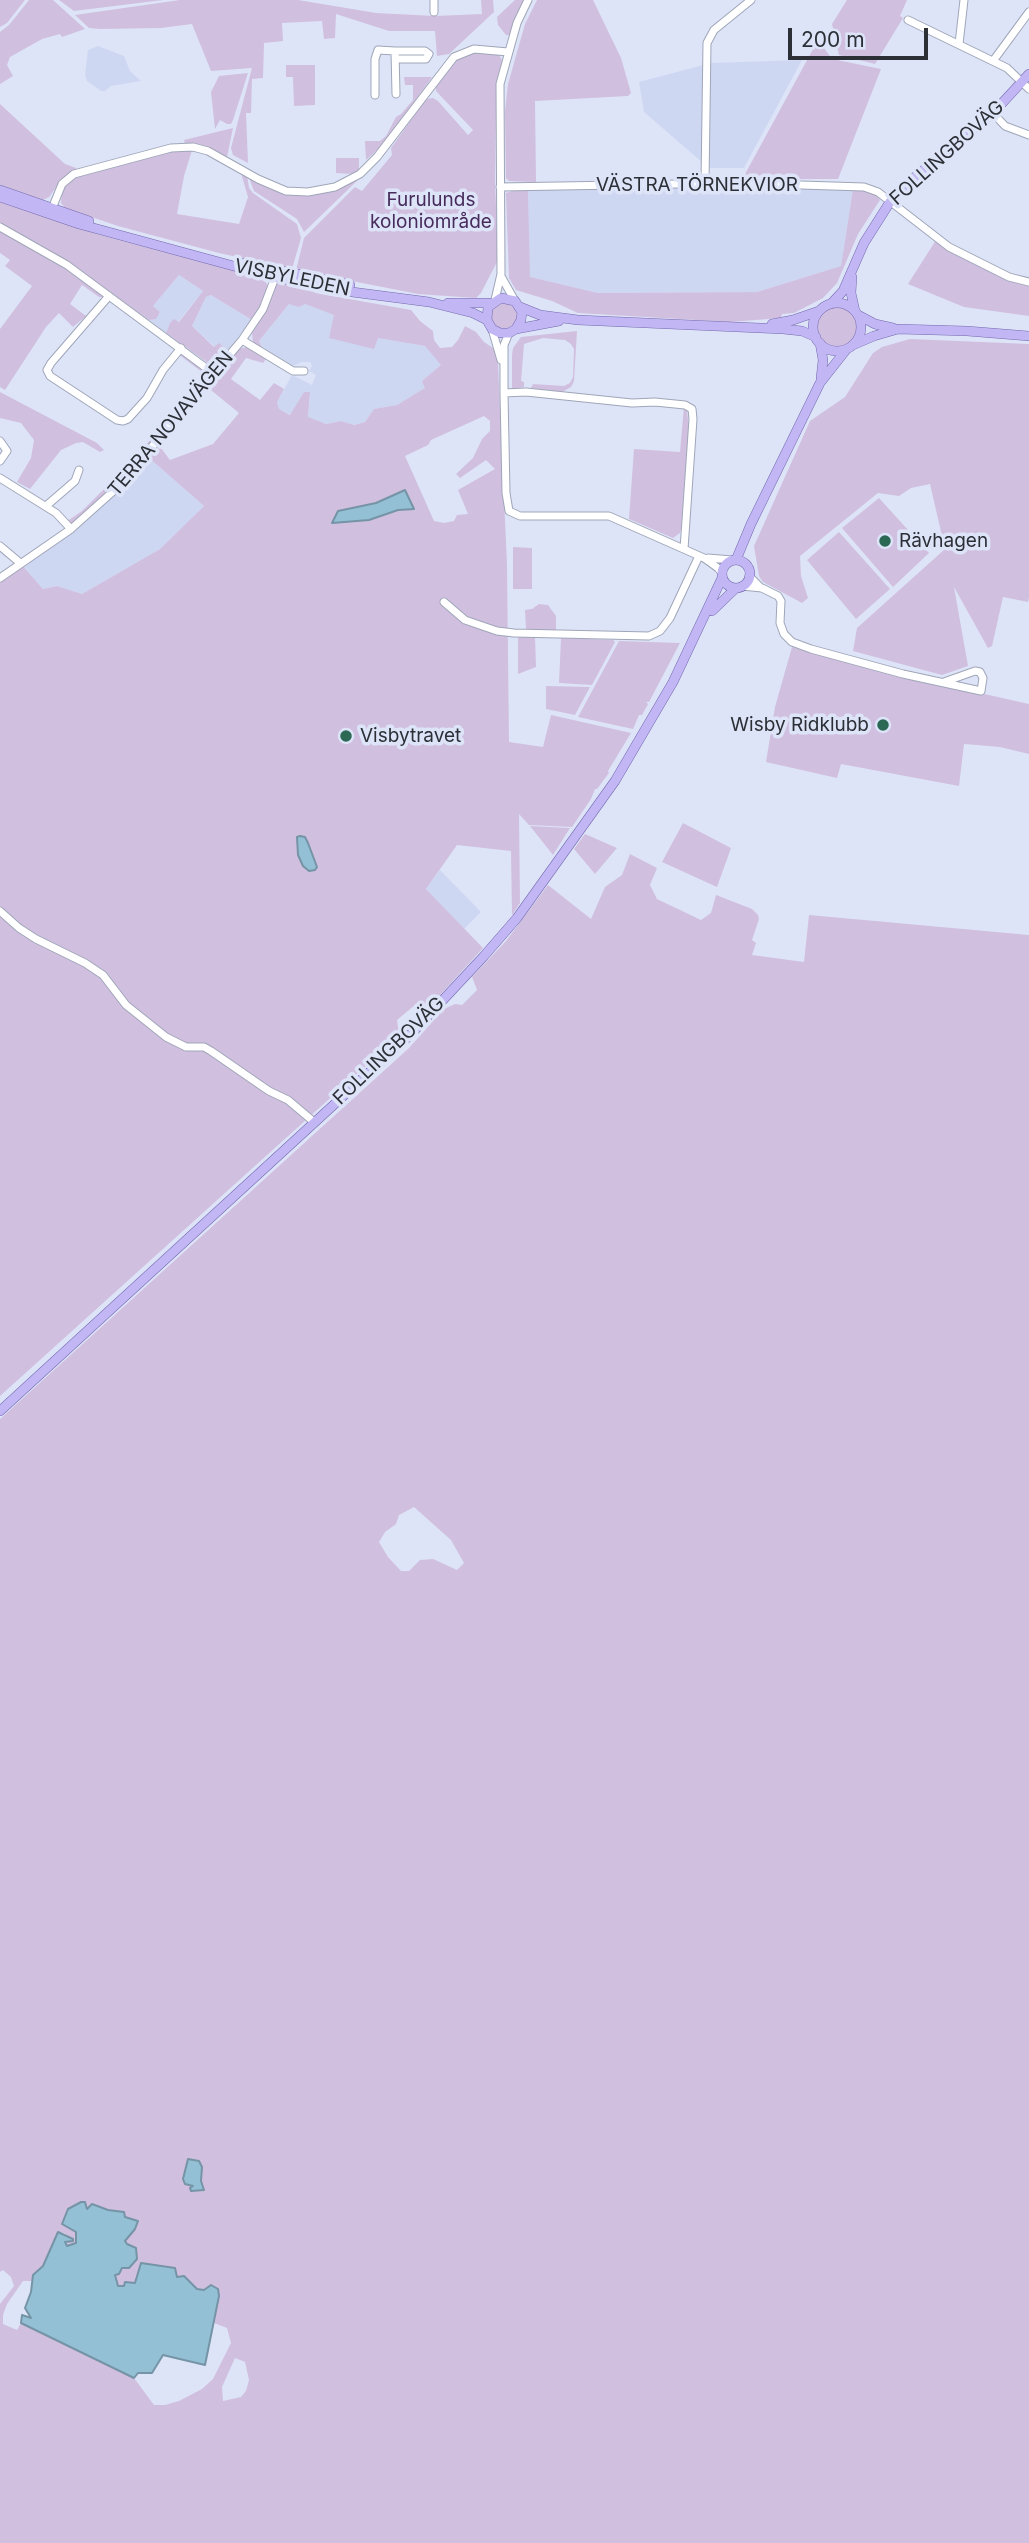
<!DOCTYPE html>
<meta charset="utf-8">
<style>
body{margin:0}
#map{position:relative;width:1029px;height:2543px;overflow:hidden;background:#dde4f8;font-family:Inter,sans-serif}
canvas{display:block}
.scale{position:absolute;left:788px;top:28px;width:140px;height:32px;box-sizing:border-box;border:4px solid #2c2f36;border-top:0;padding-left:9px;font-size:21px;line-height:24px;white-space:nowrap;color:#2c2f36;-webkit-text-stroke:5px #dde4f8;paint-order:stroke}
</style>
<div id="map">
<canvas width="1029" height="2543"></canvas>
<div class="scale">200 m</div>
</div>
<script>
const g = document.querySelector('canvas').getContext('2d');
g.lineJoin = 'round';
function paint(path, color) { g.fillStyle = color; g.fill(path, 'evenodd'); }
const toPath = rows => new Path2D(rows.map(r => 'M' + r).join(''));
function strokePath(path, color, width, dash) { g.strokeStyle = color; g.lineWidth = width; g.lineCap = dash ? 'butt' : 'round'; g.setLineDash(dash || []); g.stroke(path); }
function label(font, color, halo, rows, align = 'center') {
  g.font = font + ' Inter,sans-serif'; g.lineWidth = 7; g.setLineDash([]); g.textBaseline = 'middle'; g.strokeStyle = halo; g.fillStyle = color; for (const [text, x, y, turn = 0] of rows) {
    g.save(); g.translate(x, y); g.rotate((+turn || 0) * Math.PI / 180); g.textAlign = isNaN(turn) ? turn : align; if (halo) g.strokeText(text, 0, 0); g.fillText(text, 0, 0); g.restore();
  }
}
paint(toPath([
 [98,46,124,56,130,71,141,81,111,86,105,91,101,91,87,81,85,75,88,50],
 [802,60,744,168,709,168,709,163,703,163,644,112,639,82,711,63],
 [768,185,853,189,841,266,757,292,598,293,529,277,528,190],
 [179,275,203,291,178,322,170,323,166,333,149,320,156,318,160,312,153,306],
 [211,295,252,320,226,352,225,348,219,344,215,347,192,326,206,297],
 [290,303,305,304,335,315,329,338,378,338,425,346,442,365,422,381,426,388,397,405,374,409,365,422,353,425,341,421,326,424,308,418,310,393,304,392,291,415,279,409,277,402,292,375,312,385,316,375,309,371,312,366,310,362,302,362,290,367,264,351,259,341],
 [148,457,204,506,160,549,82,594,57,586,43,589,21,564,72,532,95,513],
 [440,870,481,912,464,929,426,889]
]), '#ced7f2');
paint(toPath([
 [0,0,25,0,7,23,0,27],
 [29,0,53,0,85,29,62,37,60,34,42,39,10,57,7,65,13,76,0,84,0,88,0,32,9,25],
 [59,0,163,0,74,11],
 [180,0,298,0,376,13,435,16,482,14,481,0,493,0,494,12,449,54,437,56,435,31,389,31,336,14,335,38,324,39,322,21,282,23,283,41,264,43,263,78,252,79,251,113,246,113,248,163,233,155,231,148,252,68,211,71,192,24,161,28,100,29,89,28,75,15],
 [515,0,525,0,510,35,506,35,498,25,497,17],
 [537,0,593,0,621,58,631,93,628,96,535,101,536,182,509,181,506,178,505,112,508,84,525,24],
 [847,0,907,0,900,16,903,18,875,64,839,55,832,24],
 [818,40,832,59,881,69,838,179,783,179,776,175,744,176],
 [480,52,498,53,502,60,497,89,496,114,495,180,498,260,481,293,476,298,418,294,296,270,304,238,355,187,362,191,392,155,391,148,426,99,433,98,438,101,468,135,473,130,436,91,435,84,454,60,466,54],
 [286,65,315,65,315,105,294,106,293,77,286,77],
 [248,73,233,120,231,124,227,124,220,120,215,129,211,92,219,76],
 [404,77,432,77,385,143,366,160,365,141,380,141,386,136,396,117,401,114,413,100,413,85,405,85],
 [0,104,65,164,76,168,76,170,62,179,49,197,43,200,0,185],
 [233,128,227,157,203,145,185,144,184,140],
 [174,150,192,150,184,176,177,214,239,224,248,197,241,173,247,175,249,188,253,193,297,224,301,238,292,269,219,253,118,226,65,208,61,203,62,191,66,185,82,174],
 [336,158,359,158,359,171,353,174,336,173],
 [249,178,291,194,359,179,304,232,297,219,254,191],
 [853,189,872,191,880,200,858,234,837,283,823,298,794,313,782,314,781,318,730,322,578,313,552,301,516,290,509,278,506,193,512,191,528,190,530,277,598,293,757,292,841,266],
 [0,201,100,235,262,278,267,284,267,297,252,320,211,295,206,297,192,326,214,347,219,343,225,348,226,352,217,363,211,365,166,333,170,323,174,319,179,322,203,291,179,275,153,306,160,312,156,319,149,320,68,263,0,223],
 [0,230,65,266,102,293,104,297,99,297,82,285,70,304,86,316,73,327,59,313,46,327,5,390,0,387,0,329,32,286,5,266,10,260,0,253],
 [936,240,1029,284,1029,316,964,307,908,284],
 [281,281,311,288,315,293,411,310,420,321,433,331,434,340,440,348,452,347,458,340,465,326,476,332,484,342,496,350,498,364,507,565,509,742,543,747,551,715,631,733,608,771,609,773,597,789,595,789,591,799,572,827,529,825,519,814,520,903,512,915,511,851,457,845,426,889,483,948,428,1008,415,1005,397,1020,399,1036,0,1396,0,580,21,564,43,589,57,586,82,594,160,549,204,506,148,457,158,444,170,460,213,444,239,413,206,386,235,350,247,347,266,359,263,363,246,358,231,379,260,400,274,383,284,389,277,402,279,409,290,415,304,392,310,392,308,417,326,424,341,421,354,425,365,422,374,409,397,405,425,388,422,381,441,365,425,346,378,338,374,349,329,338,334,315,305,304,299,307,289,304,259,341,264,351,253,343,252,332,267,308,276,284],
 [484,416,490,421,490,431,482,439,473,458,456,474,460,478,486,460,495,469,458,490,468,514,457,515,454,521,444,523,434,521,405,456,428,445,431,440],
 '491 316a13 13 0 1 1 26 0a13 13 0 1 1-26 0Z',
 '817 327a20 20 0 1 1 40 0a20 20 0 1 1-40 0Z',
 [577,331,574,381,571,387,562,392,531,388,533,384,564,386,570,383,573,377,574,349,571,344,565,340,543,338,524,344,521,381,524,382,524,387,512,389,512,355,513,348,521,337],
 [910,339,1029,344,1029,598,1028,602,1003,597,992,646,988,648,954,587,968,666,942,675,853,651,857,628,945,549,930,484,911,488,899,496,878,493,800,556,801,576,808,598,802,603,763,582,759,576,754,546,810,421,845,397,873,353,882,347],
 [182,353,203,368,205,379,143,454,104,498,70,525,66,522,82,511,136,457,202,377,202,372,178,354],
 [0,392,97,443,104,450,100,452,83,442,76,443,61,450,30,489,17,482,31,458,34,440,21,423,0,418],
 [684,406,687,411,689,429,681,529,680,533,673,538,629,519,634,449,680,452],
 [879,498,929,553,893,587,842,528],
 [839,532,890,589,856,619,807,560],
 [513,547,532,548,532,589,513,589],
 [539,604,548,605,556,616,556,631,526,629,525,610,532,609],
 [518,635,535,636,536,667,518,674],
 [561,638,613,640,615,642,592,685,559,683],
 [619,641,680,643,649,702,646,702,648,704,642,715,639,715,633,729,578,717],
 [792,647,873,669,1029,704,1029,754,1000,747,964,744,959,786,841,764,837,778,766,762,775,707],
 [546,686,590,687,575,715,546,709],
 [683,823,731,848,717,887,662,862],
 [530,826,570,828,553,855],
 [585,834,617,848,595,874,574,849],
 [630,854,657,868,650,885,657,899,701,920,711,913,716,895,752,909,758,915,759,919,752,940,756,943,752,955,804,962,809,915,1029,935,1029,2543,0,2543,0,2304,14,2286,11,2277,3,2270,0,2272,0,1419,409,1048,444,1009,455,1004,462,1005,477,990,472,977,506,941,548,885,591,919,605,887,622,875],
 [414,1507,451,1540,464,1563,457,1570,433,1559,420,1560,409,1571,401,1571,388,1557,379,1542,385,1532,396,1524,399,1515],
 [188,2159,202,2167,201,2181,203,2185,194,2189,184,2176],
 [85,2202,87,2209,92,2205,108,2210,124,2212,125,2217,138,2223,125,2241,130,2246,135,2262,114,2275,118,2286,124,2286,125,2282,135,2283,142,2263,175,2268,177,2277,184,2276,197,2289,204,2290,211,2285,219,2296,214,2323,227,2328,231,2343,213,2379,202,2389,179,2401,165,2405,154,2405,134,2378,21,2323,17,2330,3,2324,3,2315,7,2304,23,2281,32,2281,34,2275,43,2266,58,2232,64,2233,73,2240,67,2240,67,2246,75,2246,78,2237,76,2232,66,2226,68,2209,77,2203],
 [235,2358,245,2362,249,2380,246,2391,241,2397,223,2401,222,2387]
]), '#d1bfdf');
const water = toPath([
 [405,490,414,509,398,510,369,520,332,523,338,511,376,503,405,490],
 [300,836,305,837,308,843,317,867,315,870,309,871,303,866,298,855,297,837,300,836],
 [188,2159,199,2161,202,2167,201,2181,204,2190,191,2191,190,2188,193,2186,185,2184,183,2179,188,2159],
 [81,2202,85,2202,87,2209,92,2204,108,2210,124,2212,125,2217,138,2221,135,2229,125,2241,127,2244,136,2248,137,2259,129,2268,122,2268,119,2274,115,2275,118,2286,124,2286,125,2282,135,2283,141,2263,175,2268,177,2277,184,2276,197,2289,204,2290,211,2285,218,2289,219,2296,205,2365,163,2355,152,2373,138,2373,134,2378,21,2323,22,2315,31,2318,25,2308,31,2292,33,2275,43,2266,58,2232,73,2239,73,2241,65,2242,67,2246,76,2243,76,2232,62,2224,68,2209,81,2202]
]);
paint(water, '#94c0d6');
strokePath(water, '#7594a6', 2);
const minor = toPath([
 [434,0,434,12],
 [908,20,1007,68,1029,89],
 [959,44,964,0],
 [395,51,425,51,429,54,426,59,395,59],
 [993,61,1029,12],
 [375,95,375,59,378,50,395,51,396,94],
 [993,113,1005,126,1029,135],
 [705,183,707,43,714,30,751,0],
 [500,187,738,183,864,187,878,192,949,247,1009,277,1029,282],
 [51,211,62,184,74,174,171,148,193,147,208,151,258,179,286,191,308,192,335,187,360,174,377,157,454,57,474,49,508,52],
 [0,227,67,265,213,373],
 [502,278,515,301],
 [109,296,51,363,47,370,50,376,117,420,123,421,128,419,147,398,163,370,181,348],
 [495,300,501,274,500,84,517,23,528,0],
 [492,329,501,360],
 [509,333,504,345,504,393,526,392,632,403,655,402,685,405,692,409,693,419,684,549],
 [242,340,293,371,304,371],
 [504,393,506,493,509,511,520,516,609,516,704,558,718,568,722,573],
 [0,441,7,451,0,461],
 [0,478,56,513,71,529],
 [46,506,75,481,79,470],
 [0,546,19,562],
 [708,558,732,560],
 [749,576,761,588],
 [0,578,71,529,118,487,242,340,263,309,276,275],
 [742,586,762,588,778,596,781,601,780,623,784,634,792,642,811,649,903,674,981,691,983,678,980,672,975,671,944,682],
 [444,602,465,620,497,631,514,633,649,636,660,631,670,618,699,556],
 [0,911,19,928,36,939,85,963,103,975,126,1005,166,1037,186,1047,204,1047,211,1051,269,1091,288,1100,314,1122]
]);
const major = toPath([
 [0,190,89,221],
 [0,197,79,224,274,277,352,292,429,302,473,313,487,320,492,329,500,333,509,333,516,329,521,320,522,312,515,301,501,298,488,307,487,320],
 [244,263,350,285],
 [852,277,851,293,855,311],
 [448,303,491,303],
 '813 327a24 24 0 1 1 48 0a24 24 0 1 1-48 0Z',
 [831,304,843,291,864,243,890,202,916,176,993,113,1029,74],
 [520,307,540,315,578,320,783,329,802,331,816,337],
 [858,315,875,324,893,328],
 [772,324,793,320,819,311],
 [516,329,559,321],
 [820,343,823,360,821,378],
 [853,345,874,336,898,329,967,331,1029,336],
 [736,560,751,524,820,383,846,350],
 '722 574a14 14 0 1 1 28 0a14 14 0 1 1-28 0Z',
 [712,611,736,588],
 [0,1411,412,1033,484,956,517,918,615,781,673,682,722,578]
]);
strokePath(minor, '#9fa6b8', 9);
strokePath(major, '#7368ad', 10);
strokePath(minor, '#fff', 7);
strokePath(major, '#c2b7f4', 9);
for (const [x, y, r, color] of [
 [885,541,7,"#2b6955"],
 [883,725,7,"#2b6955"],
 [346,736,7,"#2b6955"]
]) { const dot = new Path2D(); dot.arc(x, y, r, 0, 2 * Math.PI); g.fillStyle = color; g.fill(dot); strokePath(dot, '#dde4f8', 2.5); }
label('19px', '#2c2f36', '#dde4f8', [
 ["FOLLINGBOVÄG",947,153,-42],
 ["VÄSTRA TÖRNEKVIOR",697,185],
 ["VISBYLEDEN",292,278,12],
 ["TERRA NOVAVÄGEN",171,424,-50],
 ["FOLLINGBOVÄG",389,1051,-44]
]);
label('19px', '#472b5b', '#dde4f8', [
 ["Furulunds",431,200],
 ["koloniområde",431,222]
]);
label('19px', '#2c2f36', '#dde4f8', [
 ["Rävhagen",899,541],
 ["Wisby Ridklubb",869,725,"right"],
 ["Visbytravet",360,736]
], 'left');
</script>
